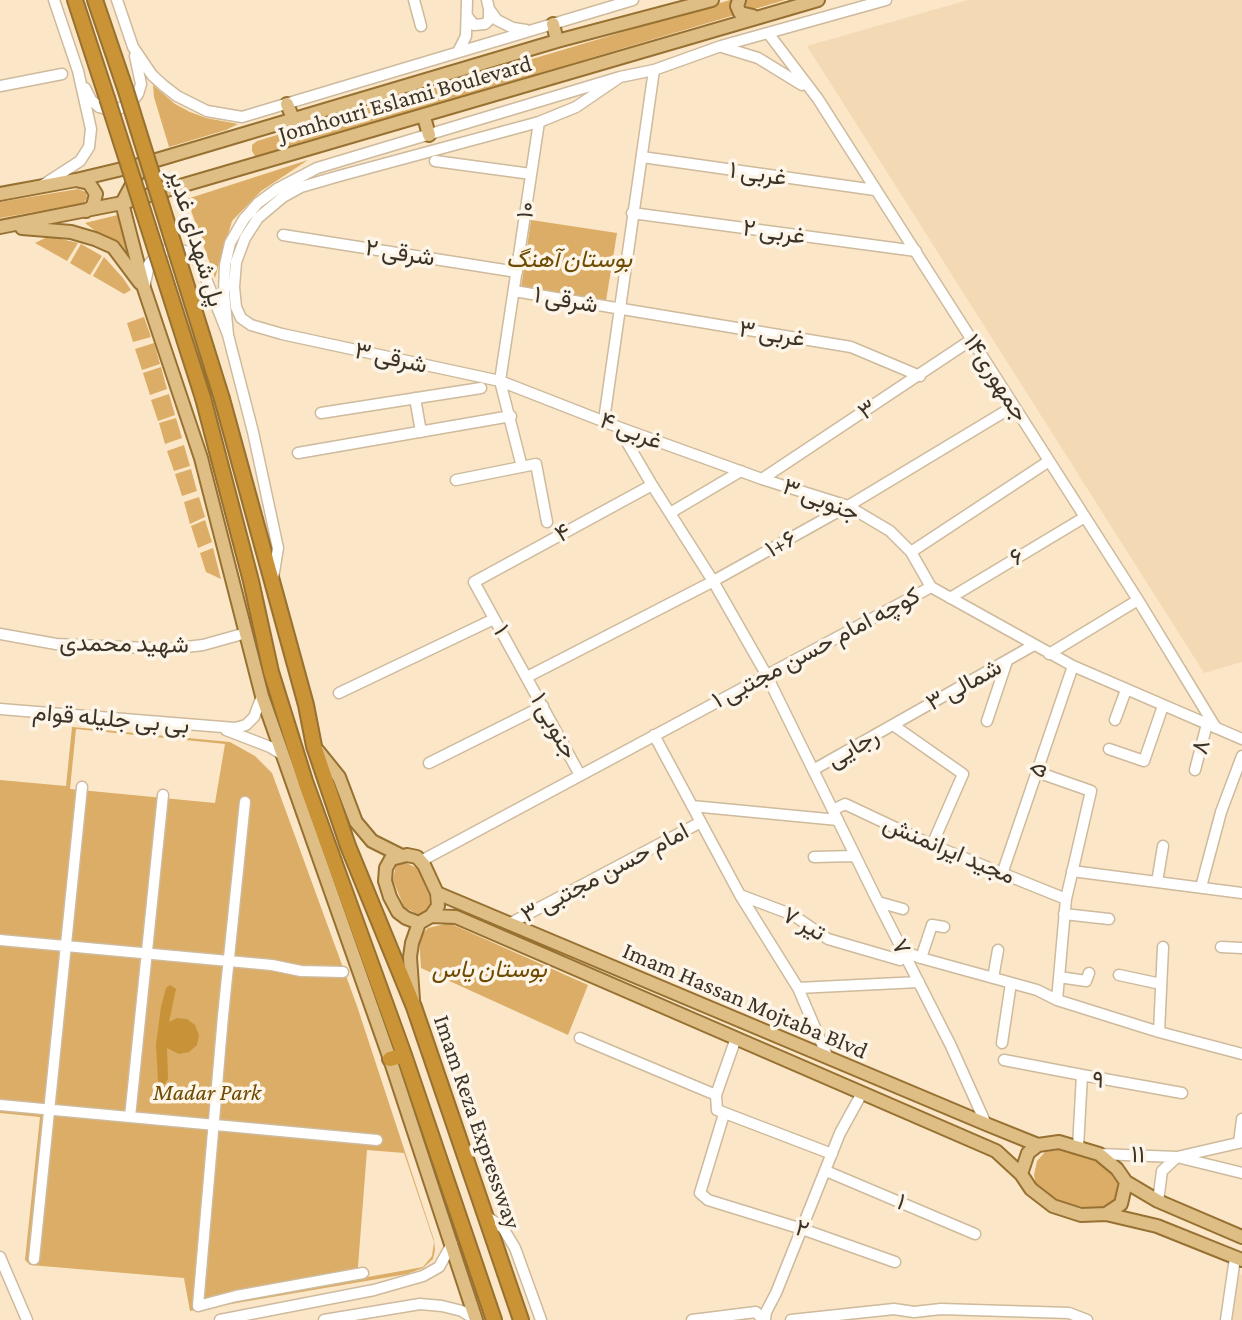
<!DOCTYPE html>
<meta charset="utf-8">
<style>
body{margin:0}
canvas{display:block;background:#fbe6c8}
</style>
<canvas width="1242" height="1320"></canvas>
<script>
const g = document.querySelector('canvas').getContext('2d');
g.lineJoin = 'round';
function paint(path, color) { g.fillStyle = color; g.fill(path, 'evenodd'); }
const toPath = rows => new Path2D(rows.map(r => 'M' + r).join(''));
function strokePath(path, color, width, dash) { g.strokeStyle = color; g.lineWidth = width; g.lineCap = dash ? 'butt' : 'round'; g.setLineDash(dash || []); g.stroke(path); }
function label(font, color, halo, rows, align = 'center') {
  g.font = font + ' "Crimson Pro",Vazirmatn,serif'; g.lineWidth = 7; g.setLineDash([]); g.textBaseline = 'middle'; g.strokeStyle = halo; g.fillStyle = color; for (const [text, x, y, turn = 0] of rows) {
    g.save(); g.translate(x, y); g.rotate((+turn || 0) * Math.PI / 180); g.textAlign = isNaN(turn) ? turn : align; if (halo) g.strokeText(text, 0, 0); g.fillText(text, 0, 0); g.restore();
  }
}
paint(toPath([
 [968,0,1242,0,1242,662,1204,673,807,46],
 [1238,1273,1242,1275,1242,1320,1232,1320]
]), '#f3dab5');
paint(toPath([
 [730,0,785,0,261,156,255,156,252,151,252,145,257,141],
 [153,85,175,104,190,112,206,118,238,124,226,130,169,147,154,97],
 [308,160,261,191,232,221,215,278,187,199],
 [78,189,86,192,87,198,84,203,0,218,0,202],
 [122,214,132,259,85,223],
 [531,220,617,233,606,301,521,288],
 [45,238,57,238,78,243,67,261,35,243],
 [81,244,102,256,90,275,70,263],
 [104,257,123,278,131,290,124,294,93,276],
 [144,317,151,337,133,342,127,323],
 [154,343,160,364,142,370,135,349],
 [161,367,167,389,150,395,143,373],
 [169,394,175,415,158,421,151,400],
 [176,418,182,438,165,444,159,423],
 [184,445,190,466,174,471,167,451],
 [191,469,197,491,182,496,175,474],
 [199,497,205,517,190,524,184,502],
 [205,520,212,542,198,548,191,526],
 [213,548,221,579,206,572,200,553],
 [72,727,230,742,255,756,272,773,357,1006,434,1240,435,1250,433,1259,423,1268,407,1274,190,1311,184,1278,30,1265,25,1260,40,1117,0,1113,0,780,66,786],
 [76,729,225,744,215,803,70,789],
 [367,1150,404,1153,434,1242,432,1256,423,1267,357,1279],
 [407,863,418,869,429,895,430,905,426,911,419,915,404,907,393,880,396,865],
 [449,923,588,985,568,1035,421,968,419,937,428,928],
 [1058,1150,1096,1160,1111,1174,1118,1184,1114,1200,1104,1207,1082,1207,1056,1200,1036,1184,1034,1175,1037,1161,1045,1152]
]), '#dbad66');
paint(toPath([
 [170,985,176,989,169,1022,177,1018,187,1019,195,1025,199,1035,197,1045,189,1052,179,1054,167,1048,168,1079,164,1085,158,1081,156,1045,161,1007,166,988]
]), '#c79238');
const minor = toPath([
 [117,0,133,47,152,75,164,86,177,96,207,111,242,117,633,0],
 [414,0,421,26],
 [487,0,489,9,497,20,513,28,526,30],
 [467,16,474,25,485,24,489,20,489,9],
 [768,33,818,99,1138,600,1216,728],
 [722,47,758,58,802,85],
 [458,52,466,36,467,0],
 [620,77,576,107,539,122,339,176,301,187,283,197,258,218,245,238,236,262,234,287,236,307,241,318,251,325,282,334,500,381,618,427,762,479,848,506,890,531,911,552,931,587],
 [0,86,62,74],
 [85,88,91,100,99,107,110,110,121,108,131,103,138,94,141,84,135,56],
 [642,157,875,190],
 [435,161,531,174],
 [43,185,80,161,89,147,91,129,78,71,54,0],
 [632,213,916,251],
 [283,235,517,272],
 [145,284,149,264,157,255,167,250,179,249,190,253,198,261,203,271,228,335,253,432,278,548,273,578],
 [514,291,851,347,920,376],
 [228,335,224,293,225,265,230,243,244,219,258,203,277,189,317,168,620,77,654,70,721,46,886,0],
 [415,398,421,432],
 [321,413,481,388],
 [604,420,654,70],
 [618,427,652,485,713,581,766,674,878,902,951,1046,986,1124],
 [298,453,511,416],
 [522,467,500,381,539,122],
 [762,479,971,340],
 [456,480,536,464,547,522],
 [670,513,741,471],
 [911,552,1049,461],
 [950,598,1085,517],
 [0,634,56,644,170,649,203,645,246,633],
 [1049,654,1138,600],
 [527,677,708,584,848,506,1014,406],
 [339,693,494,619],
 [0,709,235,728,246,725,254,717,262,696],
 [1115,720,1126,690],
 [987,721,1007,661],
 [893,725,963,774,932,845],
 [226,730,270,747,283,755],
 [654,735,740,895,798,988,828,1058],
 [1109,749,1144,761,1163,706],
 [429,763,543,706],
 [813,770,1034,645],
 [1195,770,1207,724],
 [1037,772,1091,791,1066,899,1057,1000],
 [580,775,474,582,652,485],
 [245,802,223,1016,198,1306,236,1296,363,1273],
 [692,806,838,820],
 [833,810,845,804,932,845,1066,899],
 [814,857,855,856],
 [421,861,931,587,1073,666,1242,739],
 [1072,871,1242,893],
 [1002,874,1073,666],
 [1157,882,1163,846],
 [1201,887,1221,812,1242,756],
 [740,895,793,915,828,939,900,960,903,951,921,958,1037,990,1057,1000,1159,1032,1242,1054],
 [878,902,903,909],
 [1064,914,1109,919],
 [509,924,701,822],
 [0,940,272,965,301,971,343,972],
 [1221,947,1242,948],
 [921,958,932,925,944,927],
 [1119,975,1161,984],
 [1059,977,1086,981,1089,973],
 [993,978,998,950],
 [798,988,919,982],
 [1159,1032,1163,947],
 [580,1038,716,1095],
 [736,1038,716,1095,717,1110,832,1154],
 [1002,1043,1011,983],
 [1004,1060,1082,1075],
 [0,1105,377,1140],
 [724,1114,700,1193,708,1200,802,1229,895,1262],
 [130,1117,163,795],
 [1239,1143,1242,1119],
 [1078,1147,1082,1075,1182,1093],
 [1099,1154,1177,1157,1242,1142],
 [1181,1158,1242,1173],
 [826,1171,975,1234],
 [1158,1201,1162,1171,1177,1157],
 [485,1215,503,1228,515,1248,541,1320],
 [0,1257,27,1320],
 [34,1259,82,787],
 [220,1320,374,1290,423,1276,439,1267,452,1244],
 [324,1320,420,1304,442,1306,462,1311,476,1320],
 [692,1320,756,1312,763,1320],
 [765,1320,766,1312,776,1293,840,1133,862,1093],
 [791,1320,894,1309,914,1312,941,1309,1069,1313,1087,1320],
 [1226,1320,1235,1258]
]);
const major = toPath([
 [739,0,737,6,740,13,753,16],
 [553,24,557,41],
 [287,104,294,121],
 [424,117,429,135],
 [143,164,122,203,144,288,201,458,262,696,390,1059,476,1320],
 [76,180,89,183,96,194,93,206,86,211],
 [0,194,76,180,143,164,557,41,712,0],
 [0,227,122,203,818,0],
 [22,228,71,232,95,239,113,247,140,283],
 [318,751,339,777,356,822,372,841,402,856],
 [407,855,417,857,424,865,437,893,438,906,431,916,419,923,406,918,398,912,390,897,385,881,386,868,391,859,407,855],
 [437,893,986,1124,1038,1145,1059,1142,1099,1154,1117,1169,1126,1182,1121,1204,1106,1214,1081,1215,1053,1206,1031,1189,1021,1174,1028,1153,1038,1145],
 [431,916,456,917,996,1151,1021,1174],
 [413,1000,410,957,412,943,419,923],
 [1126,1182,1158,1201,1242,1237],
 [1106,1214,1157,1226,1242,1260]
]);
const highway = toPath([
 [75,0,107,98],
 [95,0,126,91],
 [203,398,251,581,271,672,305,781,404,1055,494,1320],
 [222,399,306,705,314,746,348,846,414,1007,521,1320],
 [390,1059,404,1055]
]);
strokePath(minor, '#ceba9c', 13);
strokePath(major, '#977131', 16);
strokePath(highway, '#977131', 18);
strokePath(minor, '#fff', 10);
strokePath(major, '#dfbe86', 12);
strokePath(highway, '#c99336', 14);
const highwayBridge = toPath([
 [126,91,222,399],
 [107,98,203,398]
]);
strokePath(highwayBridge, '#977131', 18, []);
strokePath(highwayBridge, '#c99336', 14);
label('24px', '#3b3327', '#fef5e9', [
 ["Jomhouri Eslami Boulevard",405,99,-16],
 ["۱ غربی",758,174,8],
 ["۱۰",526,210,-82],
 ["۲ غربی",774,232,8],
 ["پل شهدای غدیر",196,238,73],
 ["۲ شرقی",400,253,9],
 ["شرقی ۱",566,300,10],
 ["۳ غربی",772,334,9],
 ["۳ شرقی",391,358,12],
 ["جمهوری۱۴",996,378,57],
 ["۳",867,410,-33],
 ["۴ غربی",631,431,21],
 ["۳ جنوبی",821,500,21],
 ["۴",563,533,-29],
 ["۱+۶",781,544,-29],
 ["۶",1017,557,-31],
 ["۱‍",501,630,61],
 ["شهید محمدی",124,644,1],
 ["کوچه امام حسن مجتبی ۱",816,648,-28],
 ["۳ شمالی",964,685,-29],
 ["بی بی جلیله قوام",111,719,5],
 ["۱ جنوبی",554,726,61],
 ["۸",1201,747,-75],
 ["رجایی",853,748,-30],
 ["۵",1038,770,-71],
 ["مجید ایرانمنش",949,850,23],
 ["امام حسن مجتبی ۳",605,873,-28],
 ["۷ تیر",804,924,29],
 ["۷",901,947,63],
 ["Imam Hassan Mojtaba Blvd",745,1001,23],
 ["۹",1098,1080,4],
 ["Imam Reza Expressway",477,1122,71],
 ["۱۱",1138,1155,2],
 ["۱",901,1202,23],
 ["۲",802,1229,18]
]);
label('italic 24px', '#6e4a02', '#fef5e9', [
 ["بوستان آهنگ",569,260],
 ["بوستان یاس",489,970],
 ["Madar Park",207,1093]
]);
</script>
